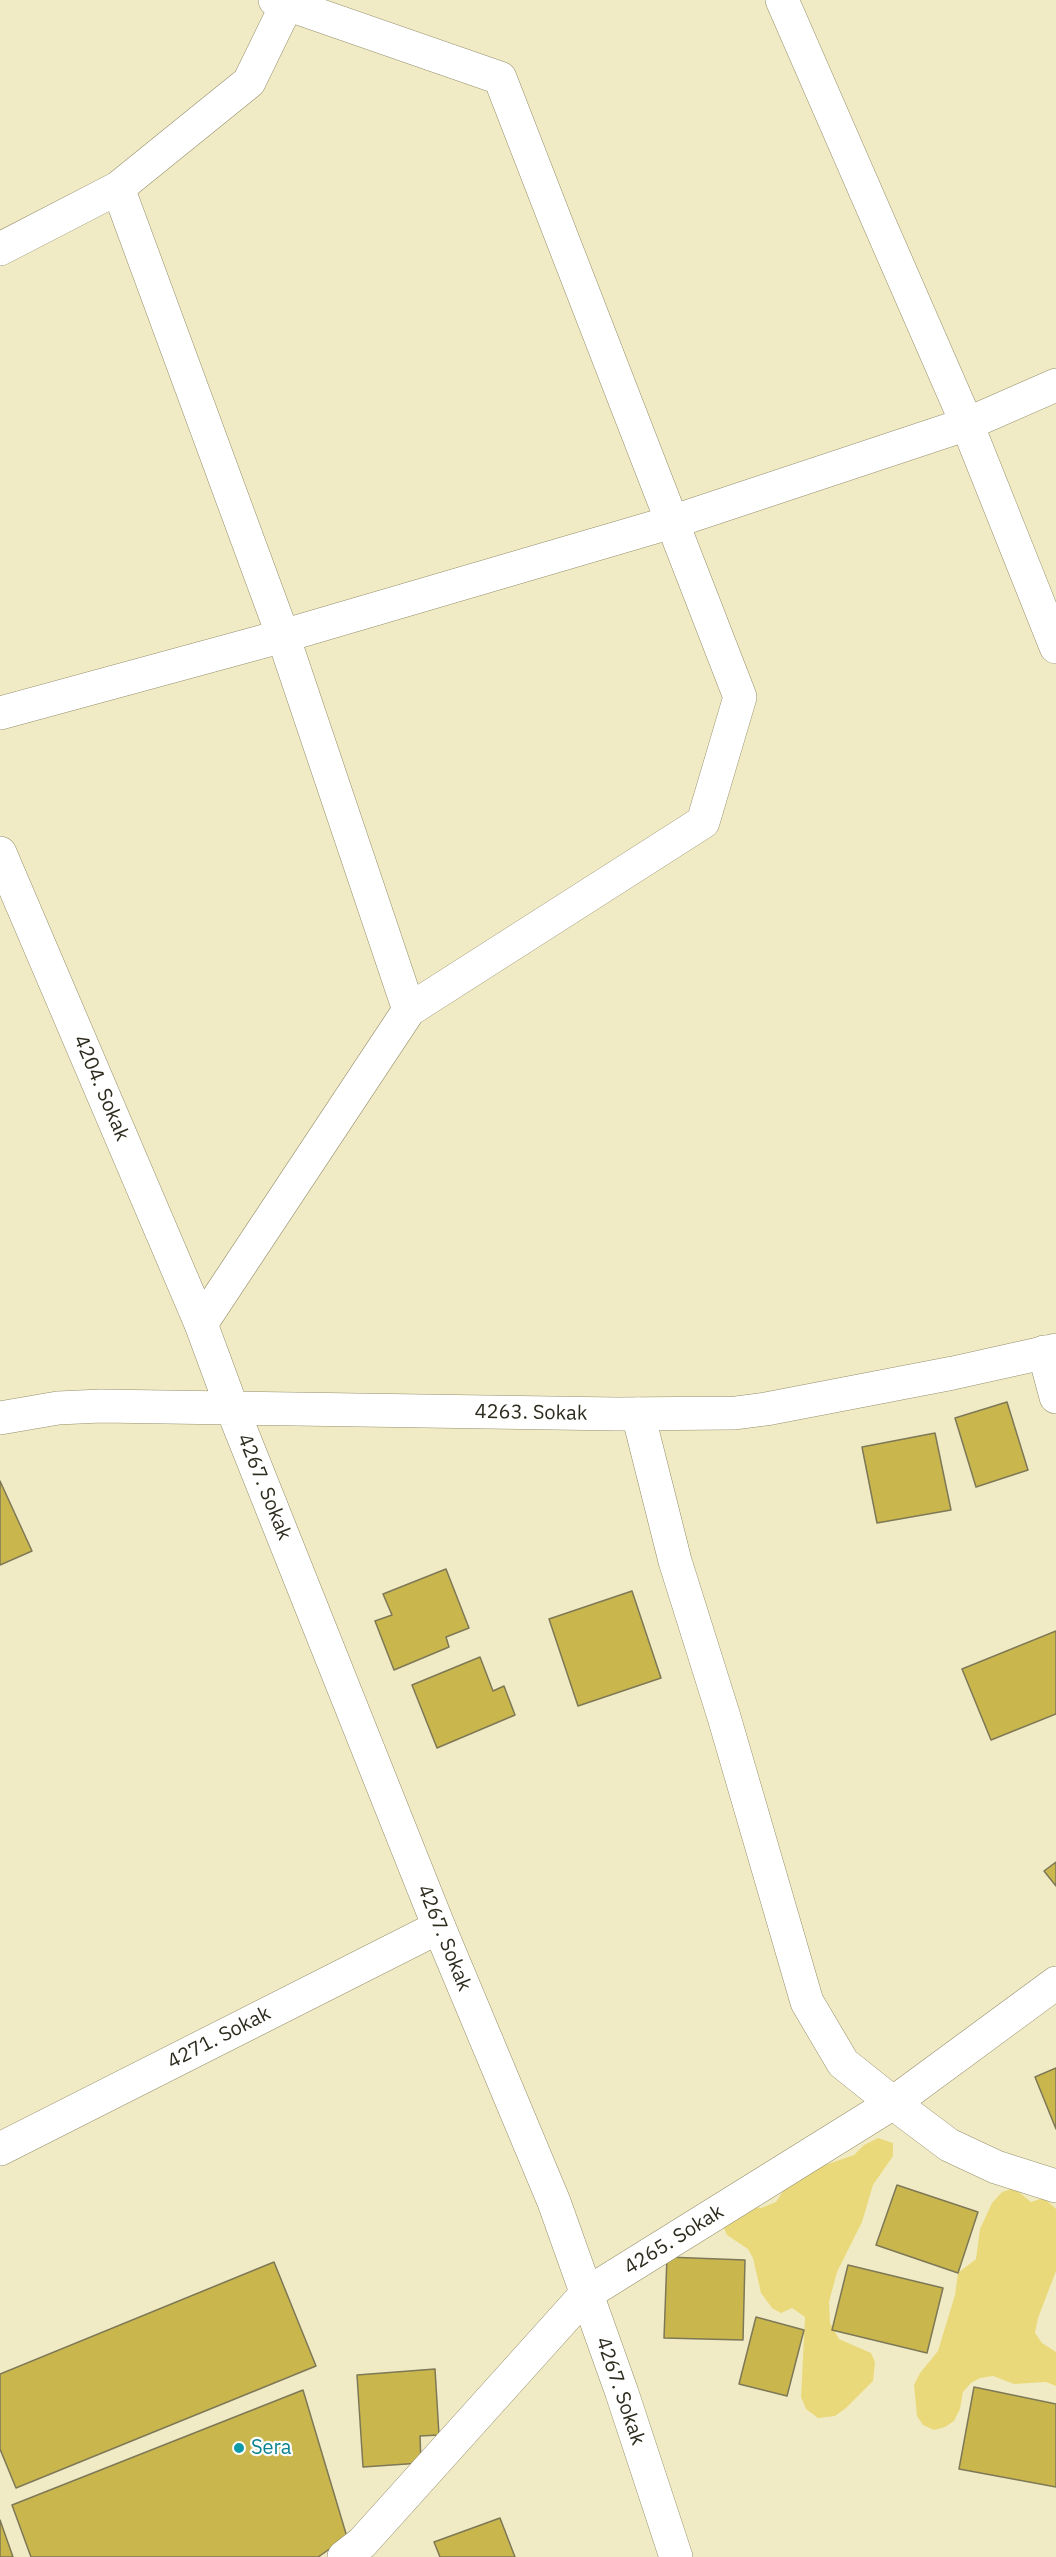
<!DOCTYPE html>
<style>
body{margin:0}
canvas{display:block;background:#f1ebc5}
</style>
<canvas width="1056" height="2557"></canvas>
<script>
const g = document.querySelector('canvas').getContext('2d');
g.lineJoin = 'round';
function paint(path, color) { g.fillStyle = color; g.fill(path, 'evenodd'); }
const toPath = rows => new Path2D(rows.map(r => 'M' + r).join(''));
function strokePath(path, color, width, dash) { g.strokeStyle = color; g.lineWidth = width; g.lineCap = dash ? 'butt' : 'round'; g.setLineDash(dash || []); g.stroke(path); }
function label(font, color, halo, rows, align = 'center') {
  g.font = font + ' "IBM Plex Sans",sans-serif'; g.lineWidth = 4.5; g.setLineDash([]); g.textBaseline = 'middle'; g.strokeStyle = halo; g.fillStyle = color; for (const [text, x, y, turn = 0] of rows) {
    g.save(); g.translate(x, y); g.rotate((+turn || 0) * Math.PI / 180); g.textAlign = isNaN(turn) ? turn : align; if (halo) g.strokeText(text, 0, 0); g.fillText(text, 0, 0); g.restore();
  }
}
paint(toPath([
 [878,2138,893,2143,893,2156,873,2185,862,2222,837,2272,829,2302,830,2323,839,2339,871,2353,875,2362,873,2381,846,2408,835,2416,818,2418,806,2409,801,2397,805,2317,792,2308,781,2313,772,2308,761,2293,753,2258,748,2249,727,2235,723,2226,748,2206,761,2208,776,2202,787,2185,825,2165,854,2155,864,2145],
 [1014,2188,1031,2202,1044,2198,1056,2209,1056,2271,1038,2318,1035,2333,1042,2343,1056,2352,1056,2386,1046,2382,1014,2384,993,2376,980,2378,971,2383,963,2392,960,2409,954,2421,945,2427,934,2430,923,2425,917,2416,914,2385,920,2373,938,2351,955,2295,958,2273,976,2259,980,2229,992,2203,1002,2192]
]), '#e9d97b');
const building = toPath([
 [1007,1402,1028,1470,976,1487,955,1418,1007,1402],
 [935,1433,951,1510,877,1523,862,1447,935,1433],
 [0,1481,32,1551,0,1565,0,1481],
 [446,1569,469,1628,446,1637,449,1647,394,1670,375,1621,392,1615,383,1594,446,1569],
 [632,1591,661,1678,578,1706,549,1619,632,1591],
 [1056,1631,1056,1714,991,1740,962,1669,1056,1631],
 [480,1657,493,1691,504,1686,515,1715,437,1748,412,1685,480,1657],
 [1056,1862,1056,1886,1044,1871,1056,1862],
 [1056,2068,1056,2129,1035,2077,1056,2068],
 [897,2185,978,2212,958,2273,876,2245,897,2185],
 [667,2257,745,2260,743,2340,664,2338,667,2257],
 [274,2262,316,2366,16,2488,0,2449,0,2374,274,2262],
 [848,2265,943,2288,927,2353,832,2330,848,2265],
 [756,2317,804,2330,787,2396,739,2384,756,2317],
 [435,2369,439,2435,420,2436,421,2463,363,2467,357,2375,435,2369],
 [974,2387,1056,2404,1056,2487,959,2469,974,2387],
 [303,2390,347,2537,318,2557,31,2557,12,2505,303,2390],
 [500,2518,515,2557,440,2557,434,2542,500,2518],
 [0,2520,13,2557,0,2557,0,2520]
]);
paint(building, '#c9b74e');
strokePath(building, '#7e7856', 1.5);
const minor = toPath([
 [782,0,967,424,1056,647],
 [118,188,283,636,409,1010],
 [0,249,118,188,249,82,289,0],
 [0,713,283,636,672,522,967,424,1056,385],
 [201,1324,409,1010,703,822,740,697,500,78,275,0],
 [1044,1352,1056,1397],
 [638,1414,675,1561,724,1717,807,2002,843,2063,893,2103,949,2145,996,2167,1056,2186],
 [0,2149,439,1927],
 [344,2557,362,2543,586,2294,893,2103,1056,1983]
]);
const tertiary = toPath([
 [0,853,201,1324,232,1408,439,1927,554,2202,622,2393,676,2557],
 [0,1418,58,1408,101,1406,617,1414,735,1413,766,1409,953,1373,1056,1350]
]);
strokePath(minor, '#958f6c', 34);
strokePath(tertiary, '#958f6c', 34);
strokePath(minor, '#fff', 33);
strokePath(tertiary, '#fff', 33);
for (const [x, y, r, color] of [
 [239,2448,6,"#0f9aa8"]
]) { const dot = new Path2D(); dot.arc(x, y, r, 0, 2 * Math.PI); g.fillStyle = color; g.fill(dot); strokePath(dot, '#fff', 2); }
label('20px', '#2e2c1e', '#fff', [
 ["4204. Sokak",101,1088,67],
 ["4263. Sokak",531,1413,1],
 ["4267. Sokak",264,1487,68],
 ["4267. Sokak",444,1938,68],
 ["4271. Sokak",219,2038,-27],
 ["4265. Sokak",674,2240,-32],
 ["4267. Sokak",620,2391,71]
]);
label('20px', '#0d838f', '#fff', [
 ["Sera",251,2448]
], 'left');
</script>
